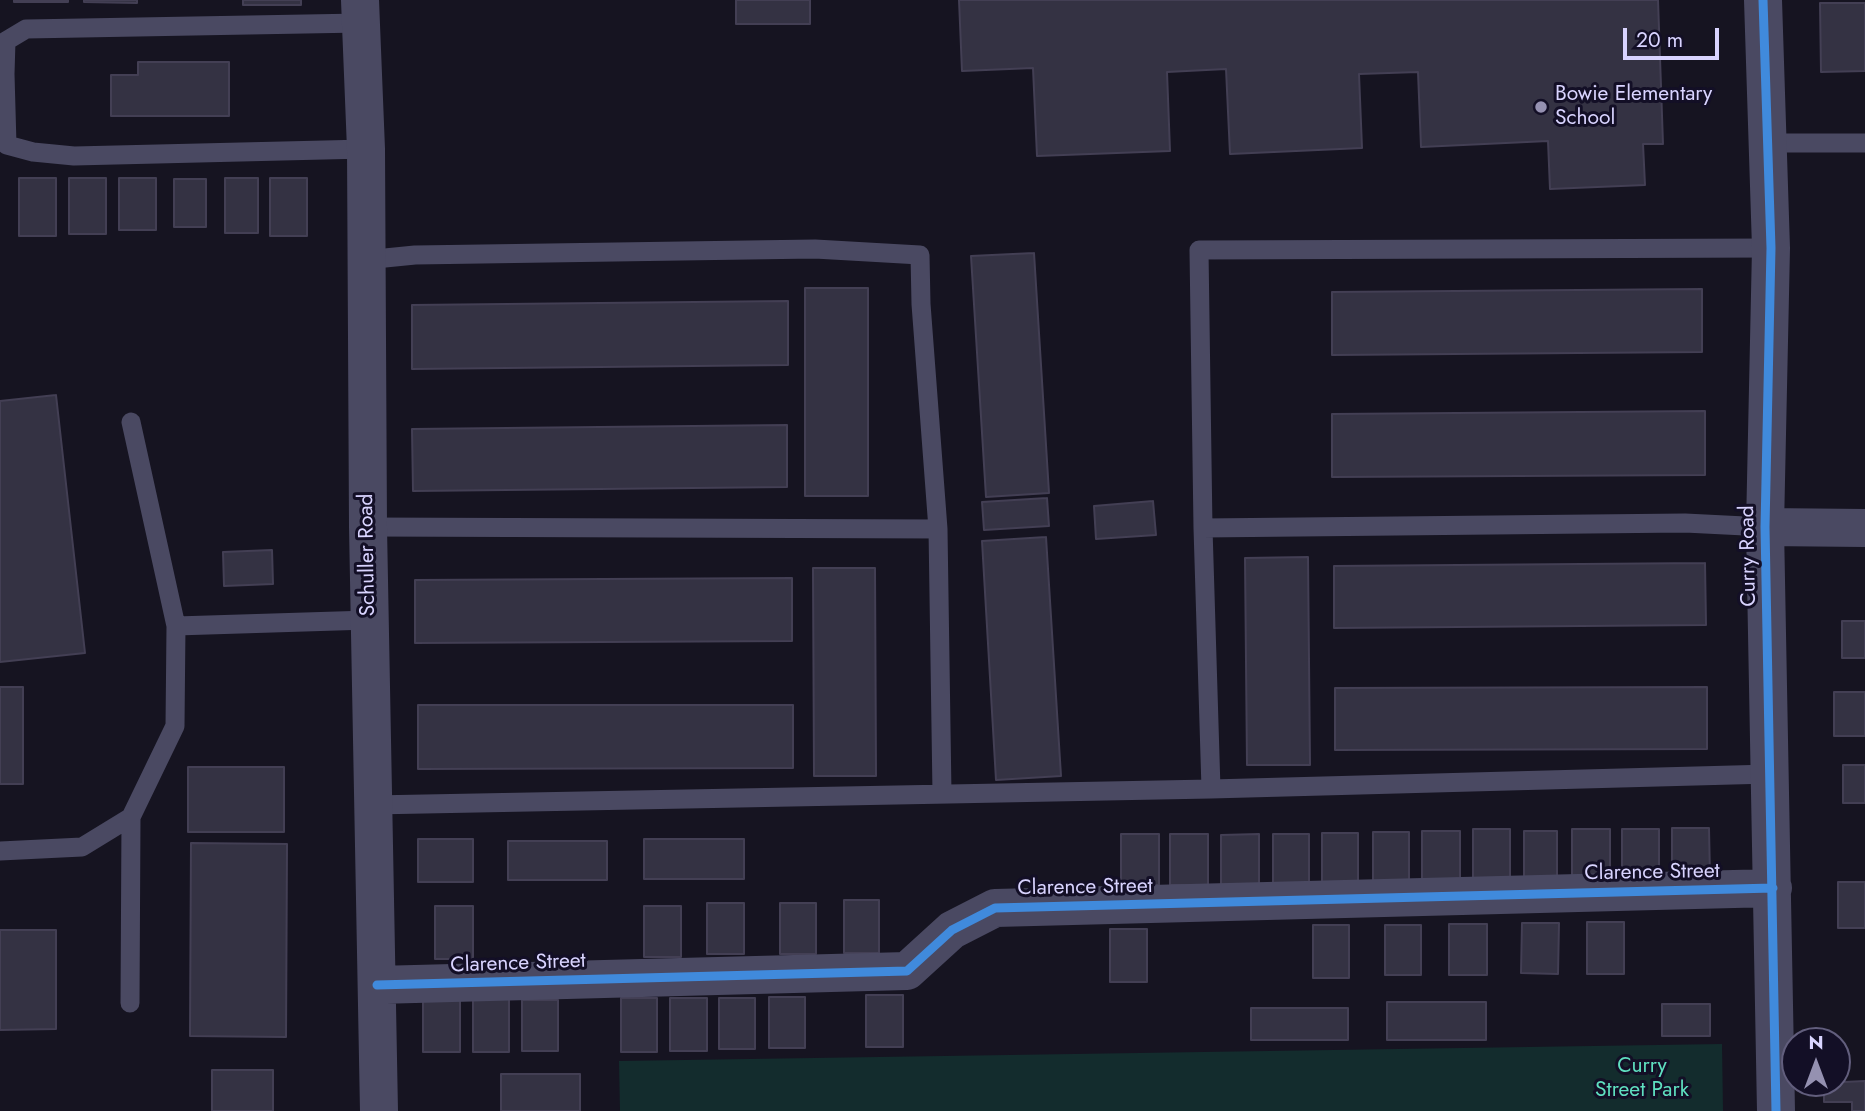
<!DOCTYPE html>
<style>
body{margin:0}
#map{position:relative;width:1865px;height:1111px;overflow:hidden;background:#161421;font-family:Jost,sans-serif}
canvas{display:block}
.north{position:absolute;left:1781px;top:1027px;width:70px;height:70px;box-sizing:border-box;background:#130f26;border:2px solid #625e7d;border-radius:50%;rotate:0deg;font-size:19px;font-weight:700;line-height:28px;text-align:center;color:#d9d4ff}
.north::after{content:'';display:block;margin:auto;width:24px;height:32px;background:#9591b1;clip-path:polygon(50% 0,100% 100%,50% 72%,0 100%)}
.scale{position:absolute;left:1623px;top:28px;width:96px;height:32px;box-sizing:border-box;border:4px solid #d9d4ff;border-top:0;padding-left:9px;font-size:21px;line-height:24px;white-space:nowrap;color:#d9d4ff;-webkit-text-stroke:5px #130f26;paint-order:stroke}
</style>
<div id="map">
<canvas width="1865" height="1111"></canvas>
<div class="north">N</div>
<div class="scale">20 m</div>
</div>
<script>
const g = document.querySelector('canvas').getContext('2d');
g.lineJoin = 'round';
function paint(path, color) { g.fillStyle = color; g.fill(path, 'evenodd'); }
const toPath = rows => new Path2D(rows.map(r => 'M' + r).join(''));
function strokePath(path, color, width, dash) { g.strokeStyle = color; g.lineWidth = width; g.lineCap = dash ? 'butt' : 'round'; g.setLineDash(dash || []); g.stroke(path); }
function label(font, color, halo, rows, align = 'center') {
  g.font = font + ' Jost,sans-serif'; g.lineWidth = 6; g.setLineDash([]); g.textBaseline = 'middle'; g.strokeStyle = halo; g.fillStyle = color; for (const [text, x, y, turn = 0] of rows) {
    g.save(); g.translate(x, y); g.rotate((+turn || 0) * Math.PI / 180); g.textAlign = isNaN(turn) ? turn : align; if (halo) g.strokeText(text, 0, 0); g.fillText(text, 0, 0); g.restore();
  }
}
paint(toPath([
 [1722,1044,1723,1111,620,1111,619,1061]
]), '#132c2d');
const building = toPath([
 [14,0,68,0,68,2,14,2,14,0],
 [84,0,137,0,137,3,84,2,84,0],
 [243,0,301,0,301,5,243,5,243,0],
 [736,0,810,0,810,24,736,24,736,0],
 [959,0,1658,0,1663,144,1643,144,1645,185,1550,189,1548,141,1421,147,1418,72,1359,74,1362,148,1230,154,1226,69,1167,72,1170,151,1037,156,1033,68,962,71,959,0],
 [1820,3,1865,3,1865,71,1821,72,1820,3],
 [138,62,229,62,229,116,111,116,111,75,138,75,138,62],
 [19,178,56,178,56,236,19,236,19,178],
 [69,178,106,178,106,234,69,234,69,178],
 [119,178,156,178,156,230,119,230,119,178],
 [225,178,258,178,258,233,225,233,225,178],
 [270,178,307,178,307,236,270,236,270,178],
 [174,179,206,179,206,227,174,227,174,179],
 [1034,253,1049,493,986,497,971,256,1034,253],
 [805,288,868,288,868,496,805,496,805,288],
 [1702,289,1702,352,1332,355,1332,292,1702,289],
 [788,301,788,365,412,369,412,305,788,301],
 [56,395,85,653,0,662,0,401,56,395],
 [1705,411,1705,475,1332,477,1332,414,1705,411],
 [787,425,787,487,413,491,412,429,787,425],
 [1047,498,1049,526,984,530,982,502,1047,498],
 [1153,501,1156,535,1096,539,1094,506,1153,501],
 [1046,537,1061,776,996,780,982,541,1046,537],
 [272,550,273,584,224,586,223,552,272,550],
 [1308,557,1310,765,1247,765,1245,558,1308,557],
 [1705,563,1706,625,1334,628,1334,566,1705,563],
 [813,568,875,568,876,776,814,776,813,568],
 [792,578,792,641,415,643,415,580,792,578],
 [1842,621,1865,621,1865,658,1842,658,1842,621],
 [0,687,23,687,23,784,0,784,0,687],
 [1707,687,1707,749,1335,750,1335,688,1707,687],
 [1834,692,1865,692,1865,736,1834,736,1834,692],
 [418,705,793,705,793,768,418,769,418,705],
 [1843,765,1865,765,1865,803,1843,803,1843,765],
 [188,767,284,767,284,832,188,832,188,767],
 [1672,828,1709,828,1710,877,1672,877,1672,828],
 [1473,829,1510,829,1510,879,1473,879,1473,829],
 [1572,829,1610,829,1610,879,1572,879,1572,829],
 [1622,829,1659,829,1659,878,1622,878,1622,829],
 [1422,831,1460,831,1460,880,1422,880,1422,831],
 [1524,831,1557,831,1557,879,1524,879,1524,831],
 [1373,832,1409,832,1409,882,1373,882,1373,832],
 [1322,833,1358,833,1358,883,1322,883,1322,833],
 [1121,834,1159,834,1159,885,1121,885,1121,834],
 [1170,834,1208,834,1208,885,1170,885,1170,834],
 [1259,834,1259,886,1221,886,1221,835,1259,834],
 [1273,834,1309,834,1309,884,1273,884,1273,834],
 [418,839,473,839,473,882,418,882,418,839],
 [644,839,744,839,744,879,644,879,644,839],
 [508,841,607,841,607,880,508,880,508,841],
 [191,843,287,844,286,1037,190,1036,191,843],
 [1838,882,1865,882,1865,928,1838,928,1838,882],
 [844,900,879,900,879,953,844,953,844,900],
 [707,903,744,903,744,954,707,954,707,903],
 [780,903,816,903,816,954,780,954,780,903],
 [435,906,473,906,473,959,435,959,435,906],
 [644,906,681,906,681,957,644,957,644,906],
 [1587,922,1624,922,1624,974,1587,974,1587,922],
 [1522,923,1559,923,1558,974,1521,973,1522,923],
 [1449,924,1487,924,1487,975,1449,975,1449,924],
 [1313,925,1349,925,1349,978,1313,978,1313,925],
 [1385,925,1421,925,1421,975,1385,975,1385,925],
 [1110,929,1147,929,1147,982,1110,982,1110,929],
 [0,930,56,930,56,1029,0,1030,0,930],
 [866,995,903,995,903,1047,866,1047,866,995],
 [769,997,805,997,805,1048,769,1048,769,997],
 [621,998,657,998,657,1052,621,1052,621,998],
 [670,998,707,998,707,1051,670,1051,670,998],
 [719,998,755,998,755,1049,719,1049,719,998],
 [473,999,509,999,509,1052,473,1052,473,999],
 [423,1000,460,1000,460,1052,423,1052,423,1000],
 [522,1000,558,1000,558,1051,522,1051,522,1000],
 [1387,1002,1486,1002,1486,1040,1387,1040,1387,1002],
 [1662,1004,1710,1004,1710,1036,1662,1036,1662,1004],
 [1251,1008,1348,1008,1348,1040,1251,1040,1251,1008],
 [212,1070,273,1070,273,1111,212,1111,212,1070],
 [501,1074,580,1074,580,1111,501,1111,501,1074],
 [1865,1081,1865,1111,1852,1111,1852,1102,1824,1102,1824,1083,1865,1081]
]);
paint(building, '#343243');
strokePath(building, '#433f54', 2);
strokePath(toPath([
 [361,23,26,29,6,41,5,74,7,145,33,152,74,156,366,149],
 [1768,143,1865,143],
 [365,260,415,255,815,249,920,255,921,304,938,529,942,794],
 [131,422,176,626],
 [368,527,938,529],
 [1203,528,1685,523,1765,527],
 [1211,789,1203,528,1199,250,1771,248],
 [372,805,1211,789,1770,774],
 [0,851,82,847,131,817,175,726,176,626,369,620],
 [130,1003,131,817]
]), '#4a4962', 19);
strokePath(toPath([
 [360,0,366,149,368,527,379,1111],
 [1763,0,1771,248,1765,527,1776,1111],
 [1765,527,1865,528],
 [377,985,907,971,952,930,995,908,1773,888]
]), '#4a4962', 38);
strokePath(toPath([
 [1763,0,1771,248,1765,527,1776,1111],
 [377,985,907,971,952,930,995,908,1773,888]
]), '#408adc', 9);
for (const [x, y, r, color] of [
 [1541,107,7,"#9591b1"]
]) { const dot = new Path2D(); dot.arc(x, y, r, 0, 2 * Math.PI); g.fillStyle = color; g.fill(dot); strokePath(dot, '#130f26', 2.5); }
label('21px', '#d9d4ff', '#130f26', [
 ["Bowie Elementary",1555,95],
 ["School",1555,119]
], 'left');
label('21px', '#d9d4ff', '#130f26', [
 ["Schuller Road",368,555,-91],
 ["Curry Road",1749,556,-91],
 ["Clarence Street",1652,873,-1],
 ["Clarence Street",1085,888,-1],
 ["Clarence Street",518,964,-2]
]);
label('21px', '#5fe0c0', '#130f26', [
 ["Curry",1642,1067],
 ["Street Park",1642,1091]
]);
</script>
